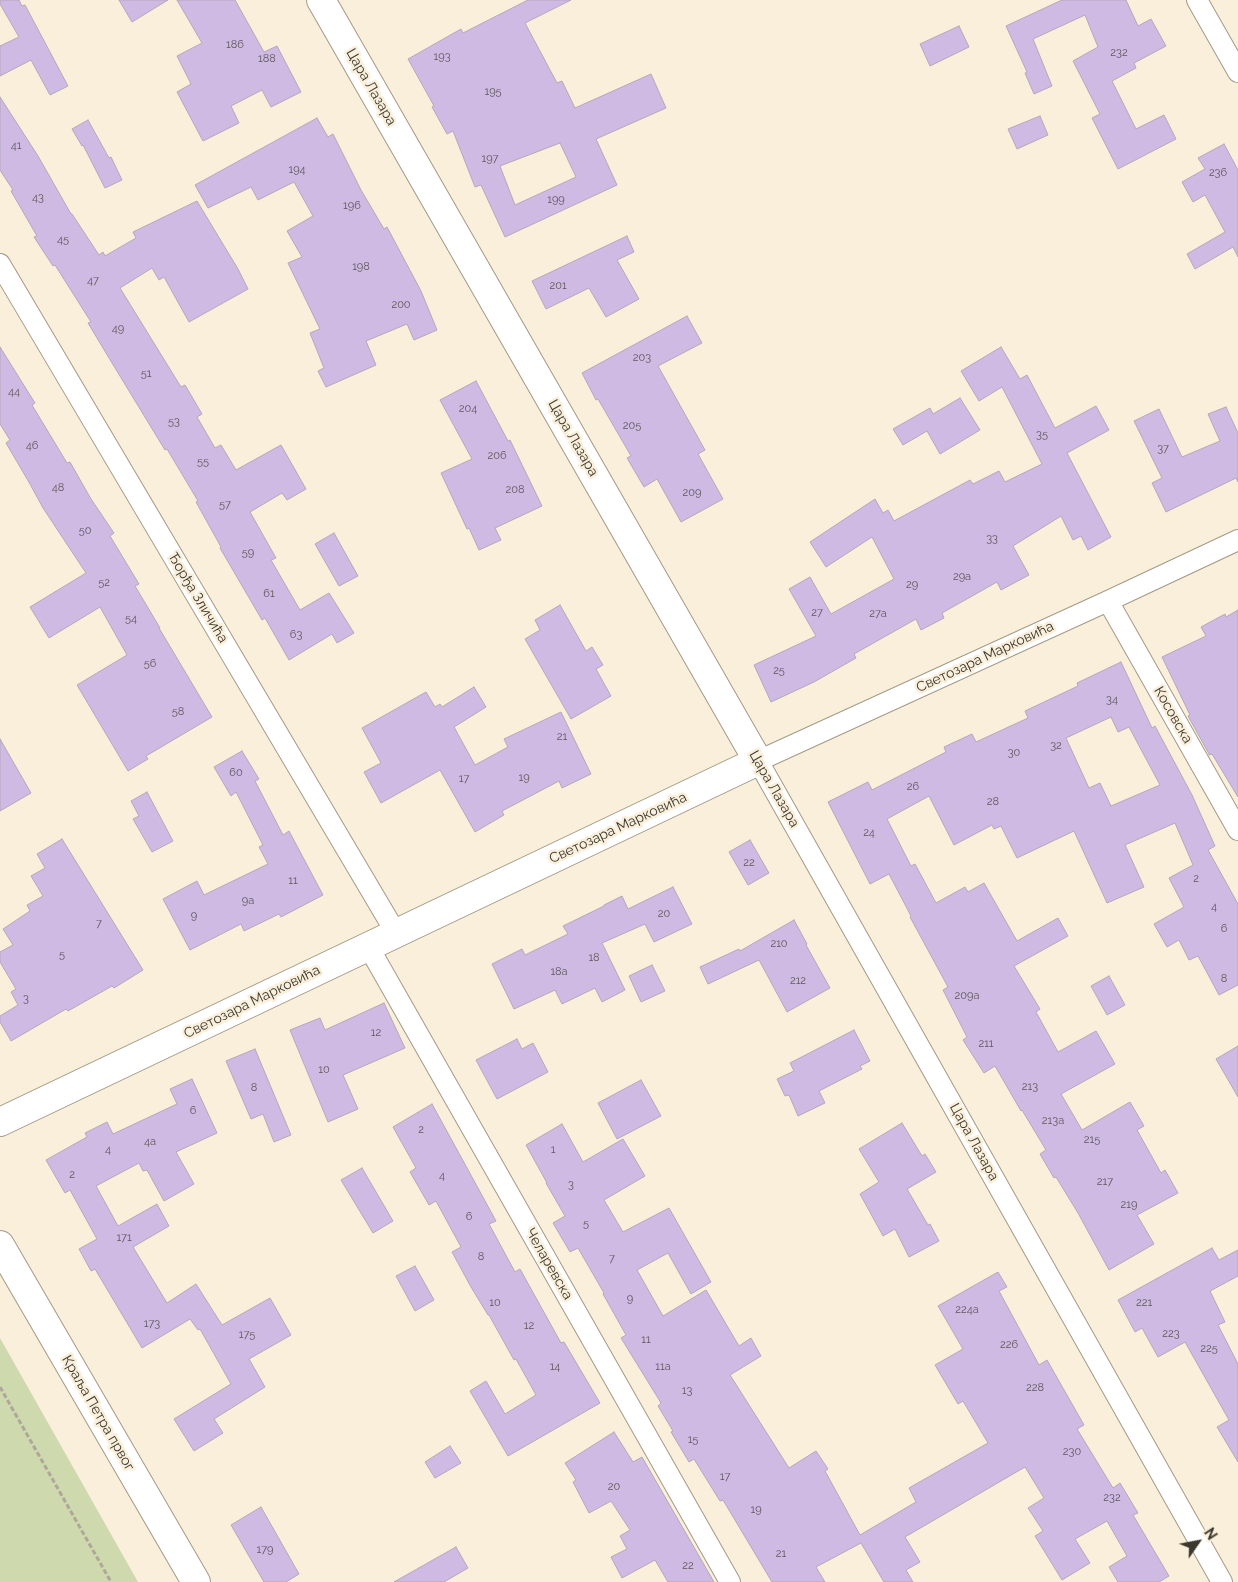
<!DOCTYPE html>
<meta charset="utf-8">
<style>
body{margin:0}
#map{position:relative;width:1238px;height:1582px;overflow:hidden;background:#f9efda;font-family:Raleway,sans-serif}
canvas{display:block}
.north{position:absolute;left:1173px;top:1517px;width:50px;height:50px;-webkit-text-stroke:4px #f9efda;paint-order:stroke;rotate:57deg;font-size:14px;font-weight:700;line-height:20px;text-align:center;color:#3c382f}
.north::after{content:'';display:block;margin:auto;width:18px;height:22px;background:#3c382f;clip-path:polygon(50% 0,100% 100%,50% 72%,0 100%)}
</style>
<div id="map">
<canvas width="1238" height="1582"></canvas>
<div class="north">N</div>
</div>
<script>
const g = document.querySelector('canvas').getContext('2d');
g.lineJoin = 'round';
function paint(path, color) { g.fillStyle = color; g.fill(path, 'evenodd'); }
const toPath = rows => new Path2D(rows.map(r => 'M' + r).join(''));
function strokePath(path, color, width, dash) { g.strokeStyle = color; g.lineWidth = width; g.lineCap = dash ? 'butt' : 'round'; g.setLineDash(dash || []); g.stroke(path); }
function label(font, color, halo, rows, align = 'center') {
  g.font = font + ' Raleway,sans-serif'; g.lineWidth = 5; g.setLineDash([]); g.textBaseline = 'middle'; g.strokeStyle = halo; g.fillStyle = color; for (const [text, x, y, turn = 0] of rows) {
    g.save(); g.translate(x, y); g.rotate((+turn || 0) * Math.PI / 180); g.textAlign = isNaN(turn) ? turn : align; if (halo) g.strokeText(text, 0, 0); g.fillText(text, 0, 0); g.restore();
  }
}
paint(toPath([
 [0,1338,138,1582,0,1582]
]), '#ced9ae');
const building = toPath([
 [0,0,19,0,22,6,25,5,68,86,50,95,31,60,0,76,0,46,19,37,0,4,0,0],
 [119,0,168,0,132,22,119,0],
 [177,0,235,0,264,52,277,46,301,92,271,107,262,90,231,106,239,123,203,141,177,92,191,84,177,56,202,43,177,0],
 [528,0,571,0,525,23,557,83,562,81,575,108,651,74,666,108,596,139,617,185,505,237,481,185,475,187,453,131,447,134,432,107,434,106,408,59,461,29,463,33,528,0],
 [560,143,576,177,515,205,500,166,560,143],
 [1062,0,1126,0,1138,26,1151,19,1166,46,1134,63,1136,68,1112,81,1136,129,1164,115,1176,139,1118,169,1092,118,1100,114,1073,61,1098,47,1085,15,1033,39,1052,86,1034,94,1025,73,1027,72,1006,26,1062,0],
 [959,26,969,47,930,66,920,44,959,26],
 [0,97,38,156,71,214,72,214,99,255,103,252,105,256,136,238,133,232,197,201,238,269,248,289,189,322,164,277,159,280,152,268,120,288,181,387,185,385,202,414,197,417,215,448,221,445,236,470,281,445,306,489,287,500,282,493,250,512,276,558,271,560,300,610,329,593,354,633,337,643,332,634,289,660,265,618,262,620,220,548,221,547,196,502,198,501,167,449,165,450,109,358,88,323,91,322,55,265,53,266,34,237,37,236,11,191,13,190,0,170,0,97],
 [1040,116,1048,135,1017,149,1008,129,1040,116],
 [317,118,328,137,333,134,361,190,384,229,387,227,421,291,437,330,414,340,407,324,366,341,376,365,326,387,318,371,324,368,310,333,320,329,288,263,302,257,287,231,313,216,294,182,258,200,251,187,208,208,195,185,317,118],
 [88,120,109,158,111,157,122,180,105,188,83,145,82,146,72,129,88,120],
 [1224,144,1238,170,1238,257,1233,247,1195,269,1187,254,1225,232,1205,195,1193,202,1182,182,1205,169,1198,158,1224,144],
 [627,236,634,252,617,260,639,299,606,317,589,288,546,309,532,281,627,236],
 [687,316,702,343,658,366,705,450,698,454,723,499,681,522,657,479,644,487,627,458,631,456,598,399,596,400,582,373,687,316],
 [0,347,35,403,32,405,67,463,70,462,91,499,114,533,110,536,139,584,135,586,160,628,159,628,212,717,146,756,148,759,128,771,77,685,127,655,100,607,49,638,30,607,86,573,43,508,30,484,6,443,10,440,0,424,0,347],
 [1001,347,1020,379,1027,375,1055,428,1096,406,1109,430,1067,453,1111,537,1088,550,1081,536,1073,540,1061,516,1013,546,1029,575,1001,590,997,582,942,613,944,618,921,630,916,619,854,654,856,658,814,682,771,702,754,665,816,636,789,589,810,577,831,614,894,579,872,537,826,567,810,542,875,499,883,513,888,510,894,521,970,480,973,484,999,471,1005,482,1042,464,1002,387,979,401,961,371,1001,347],
 [476,381,508,441,510,440,542,506,495,528,501,540,479,550,469,528,467,529,441,473,472,459,440,400,476,381],
 [960,398,980,430,940,454,927,431,903,445,893,429,930,408,933,414,960,398],
 [1226,407,1238,433,1238,482,1236,478,1166,512,1152,483,1162,478,1134,421,1159,409,1182,457,1220,441,1208,414,1226,407],
 [334,533,358,576,339,586,315,544,334,533],
 [560,605,586,651,592,647,603,665,596,669,611,696,571,719,525,639,540,630,535,620,560,605],
 [1238,610,1238,797,1212,754,1209,755,1209,754,1188,716,1190,715,1162,657,1206,636,1201,627,1225,614,1226,617,1238,610],
 [1121,662,1152,728,1155,726,1192,795,1215,846,1208,850,1238,904,1238,985,1219,995,1198,956,1189,960,1179,940,1167,947,1154,924,1184,907,1169,878,1193,865,1175,823,1125,845,1144,887,1107,903,1074,831,1017,858,1001,826,994,829,992,825,954,845,929,796,887,819,911,866,915,864,936,903,965,887,968,892,984,883,1017,941,1058,918,1068,936,1014,966,1040,1009,1036,1012,1058,1052,1096,1031,1115,1064,1061,1094,1082,1130,1130,1102,1144,1126,1137,1130,1161,1173,1165,1170,1178,1193,1137,1215,1154,1244,1109,1270,1078,1213,1056,1177,1054,1178,1040,1154,1046,1150,1022,1110,1021,1111,995,1066,984,1073,963,1040,967,1037,943,990,948,987,910,917,911,916,889,874,870,884,828,802,868,782,872,790,946,752,944,747,972,734,976,742,1028,718,1025,711,1078,686,1077,683,1121,662],
 [1111,717,1118,732,1129,727,1160,785,1111,806,1100,783,1089,788,1066,738,1111,717],
 [474,687,486,707,454,727,475,765,508,747,504,739,561,712,591,774,562,788,559,781,502,811,504,815,475,832,440,770,381,803,364,772,381,763,362,728,426,692,435,707,440,704,442,707,474,687],
 [0,739,31,793,0,811,0,739],
 [242,751,259,779,255,781,283,835,289,831,323,895,281,917,279,914,244,931,241,924,190,950,163,899,197,881,204,895,268,864,259,847,263,845,236,792,231,796,214,767,242,751],
 [147,792,173,841,152,852,133,819,139,816,131,801,147,792],
 [62,839,143,970,114,988,112,986,68,1011,66,1009,11,1041,0,1022,0,1016,18,1005,11,992,16,989,0,962,0,952,13,945,3,929,30,911,27,905,43,896,31,876,45,868,37,854,62,839],
 [750,840,769,873,748,885,729,852,750,840],
 [673,887,692,924,654,942,645,924,602,943,625,990,602,1002,595,988,562,1004,555,990,514,1009,492,964,522,949,525,955,568,934,563,926,604,906,604,905,622,896,628,909,673,887],
 [794,920,807,944,806,945,830,988,787,1012,759,960,708,984,700,967,739,949,740,951,794,920],
 [652,965,665,991,641,1002,629,976,652,965],
 [1109,976,1125,1005,1107,1015,1091,986,1109,976],
 [384,1003,405,1048,343,1075,358,1109,328,1122,290,1030,320,1018,325,1030,384,1003],
 [854,1030,870,1061,860,1066,862,1069,819,1091,825,1103,798,1116,789,1095,785,1096,777,1079,794,1071,790,1063,854,1030],
 [517,1039,522,1049,533,1043,548,1072,497,1099,476,1060,517,1039],
 [1238,1046,1238,1097,1216,1059,1238,1046],
 [255,1049,291,1135,274,1142,263,1114,251,1119,226,1061,255,1049],
 [192,1079,217,1133,176,1152,194,1184,164,1201,147,1170,143,1171,139,1163,96,1186,118,1226,157,1204,169,1226,133,1247,167,1303,196,1284,222,1325,270,1298,291,1335,249,1359,265,1387,214,1419,223,1433,194,1451,174,1419,231,1384,200,1329,198,1330,190,1319,142,1348,95,1269,91,1271,79,1249,97,1239,70,1190,65,1193,46,1160,87,1137,85,1133,107,1122,113,1134,177,1104,170,1089,192,1079],
 [641,1080,661,1116,617,1139,598,1103,641,1080],
 [432,1104,496,1221,489,1224,515,1272,520,1269,561,1343,564,1342,600,1403,508,1456,470,1391,486,1381,505,1414,536,1395,516,1359,514,1360,489,1315,488,1315,471,1287,452,1252,461,1247,436,1201,429,1205,410,1172,416,1168,393,1127,432,1104],
 [902,1123,922,1156,925,1154,936,1172,907,1189,928,1225,930,1224,939,1241,909,1257,895,1229,883,1236,860,1194,879,1182,859,1149,902,1123],
 [562,1124,583,1162,623,1139,645,1176,604,1200,623,1232,669,1208,711,1282,691,1294,668,1253,637,1270,663,1316,706,1290,739,1346,751,1338,761,1356,730,1375,789,1468,816,1451,828,1469,825,1471,860,1535,916,1502,909,1488,988,1443,963,1401,958,1404,935,1365,963,1349,938,1306,998,1272,1007,1287,999,1291,1039,1365,1047,1360,1084,1425,1077,1429,1113,1488,1120,1483,1138,1513,1133,1515,1169,1576,1159,1582,1118,1582,1109,1567,1127,1556,1107,1521,1075,1539,1090,1563,1062,1580,1035,1536,1043,1531,1028,1508,1044,1498,1025,1467,905,1537,920,1562,906,1570,913,1582,884,1582,861,1543,816,1567,825,1582,772,1582,723,1500,720,1501,694,1459,689,1462,671,1432,673,1431,658,1406,661,1403,621,1338,626,1335,603,1294,604,1293,578,1248,570,1252,553,1223,565,1216,546,1183,547,1183,526,1145,562,1124],
 [362,1168,393,1221,373,1233,341,1180,362,1168],
 [1212,1248,1219,1260,1238,1250,1238,1276,1210,1291,1225,1322,1218,1325,1238,1364,1238,1462,1217,1427,1229,1420,1185,1342,1158,1357,1142,1328,1135,1332,1118,1300,1212,1248],
 [415,1266,434,1300,415,1311,396,1276,415,1266],
 [614,1432,633,1462,642,1457,714,1582,668,1582,655,1560,622,1578,611,1557,627,1549,620,1536,630,1530,611,1501,589,1513,573,1482,576,1480,565,1463,614,1432],
 [450,1446,461,1463,435,1478,425,1462,450,1446],
 [261,1507,299,1574,286,1582,264,1582,231,1525,261,1507],
 [456,1547,468,1568,444,1582,394,1582,456,1547]
]);
paint(building, '#cebae3');
strokePath(building, '#b2a8bc', 1);
const street = toPath([
 [1197,0,1238,72],
 [0,264,396,933],
 [1108,601,1238,830],
 [368,946,730,1582],
 [1222,1582,758,761,1108,601,1238,540]
]);
const secondary = toPath([
 [0,1122,758,761,321,0],
 [0,1245,196,1582]
]);
strokePath(street, '#a39a87', 22);
strokePath(secondary, '#a39a87', 30);
strokePath(toPath([
 [0,1387,111,1582]
]), '#afa797', 3, [5, 2.5]);
strokePath(street, '#fff', 20);
strokePath(secondary, '#fff', 28);
label('11px', '#60585c', null, [
 ["186",235,45],
 ["232",1119,53],
 ["193",442,57],
 ["188",267,59],
 ["195",493,92],
 ["41",16,146],
 ["197",490,159],
 ["194",297,170],
 ["236",1218,173],
 ["43",38,198],
 ["199",556,200],
 ["196",352,206],
 ["45",63,240],
 ["198",361,267],
 ["47",93,281],
 ["201",558,286],
 ["200",401,305],
 ["49",118,329],
 ["203",642,358],
 ["51",146,374],
 ["44",14,392],
 ["204",468,409],
 ["53",174,422],
 ["205",632,426],
 ["35",1042,435],
 ["46",32,446],
 ["37",1163,449],
 ["206",497,456],
 ["55",203,462],
 ["48",58,488],
 ["208",515,490],
 ["209",692,493],
 ["57",225,505],
 ["50",85,531],
 ["33",992,539],
 ["59",248,553],
 ["29a",962,577],
 ["52",104,583],
 ["29",912,585],
 ["61",269,594],
 ["27",817,613],
 ["27a",878,614],
 ["54",131,619],
 ["63",296,635],
 ["56",150,664],
 ["25",779,671],
 ["34",1112,700],
 ["58",178,712],
 ["21",562,737],
 ["32",1056,746],
 ["30",1014,753],
 ["60",236,773],
 ["19",524,778],
 ["17",464,779],
 ["26",913,787],
 ["28",993,802],
 ["24",869,833],
 ["22",749,863],
 ["2",1196,879],
 ["11",293,881],
 ["9a",248,901],
 ["4",1214,907],
 ["20",664,914],
 ["9",194,916],
 ["7",99,924],
 ["6",1224,929],
 ["210",779,944],
 ["5",62,955],
 ["18",594,958],
 ["18a",559,972],
 ["8",1224,979],
 ["212",798,981],
 ["209a",967,996],
 ["3",26,999],
 ["12",376,1033],
 ["211",986,1044],
 ["10",324,1070],
 ["213",1030,1087],
 ["8",254,1088],
 ["6",193,1111],
 ["213a",1053,1121],
 ["2",421,1130],
 ["215",1092,1140],
 ["4a",150,1142],
 ["4",108,1150],
 ["1",553,1150],
 ["2",72,1175],
 ["4",442,1176],
 ["217",1105,1182],
 ["3",571,1185],
 ["219",1129,1205],
 ["6",469,1217],
 ["5",586,1224],
 ["171",124,1238],
 ["8",481,1257],
 ["7",612,1259],
 ["9",630,1299],
 ["10",495,1303],
 ["221",1144,1303],
 ["224a",967,1310],
 ["173",152,1324],
 ["12",529,1326],
 ["223",1171,1334],
 ["175",247,1335],
 ["11",646,1340],
 ["226",1009,1345],
 ["225",1209,1349],
 ["14",555,1367],
 ["11a",663,1367],
 ["228",1035,1388],
 ["13",687,1391],
 ["15",693,1440],
 ["230",1072,1452],
 ["17",725,1477],
 ["20",614,1487],
 ["232",1112,1498],
 ["19",756,1510],
 ["179",265,1550],
 ["21",781,1554],
 ["22",688,1566]
]);
label('14px', '#3c382f', '#f9efda', [
 ["Цара Лазара",371,87,60],
 ["Цара Лазара",573,438,60],
 ["Ђорђа Зличића",198,598,59],
 ["Светозара Марковића",985,657,-25],
 ["Косовска",1173,715,60],
 ["Цара Лазара",774,789,60],
 ["Светозара Марковића",618,828,-25],
 ["Светозара Марковића",252,1002,-26],
 ["Цара Лазара",974,1142,61],
 ["Челаревска",549,1264,60],
 ["Краља Петра првог",98,1413,60]
]);
</script>
